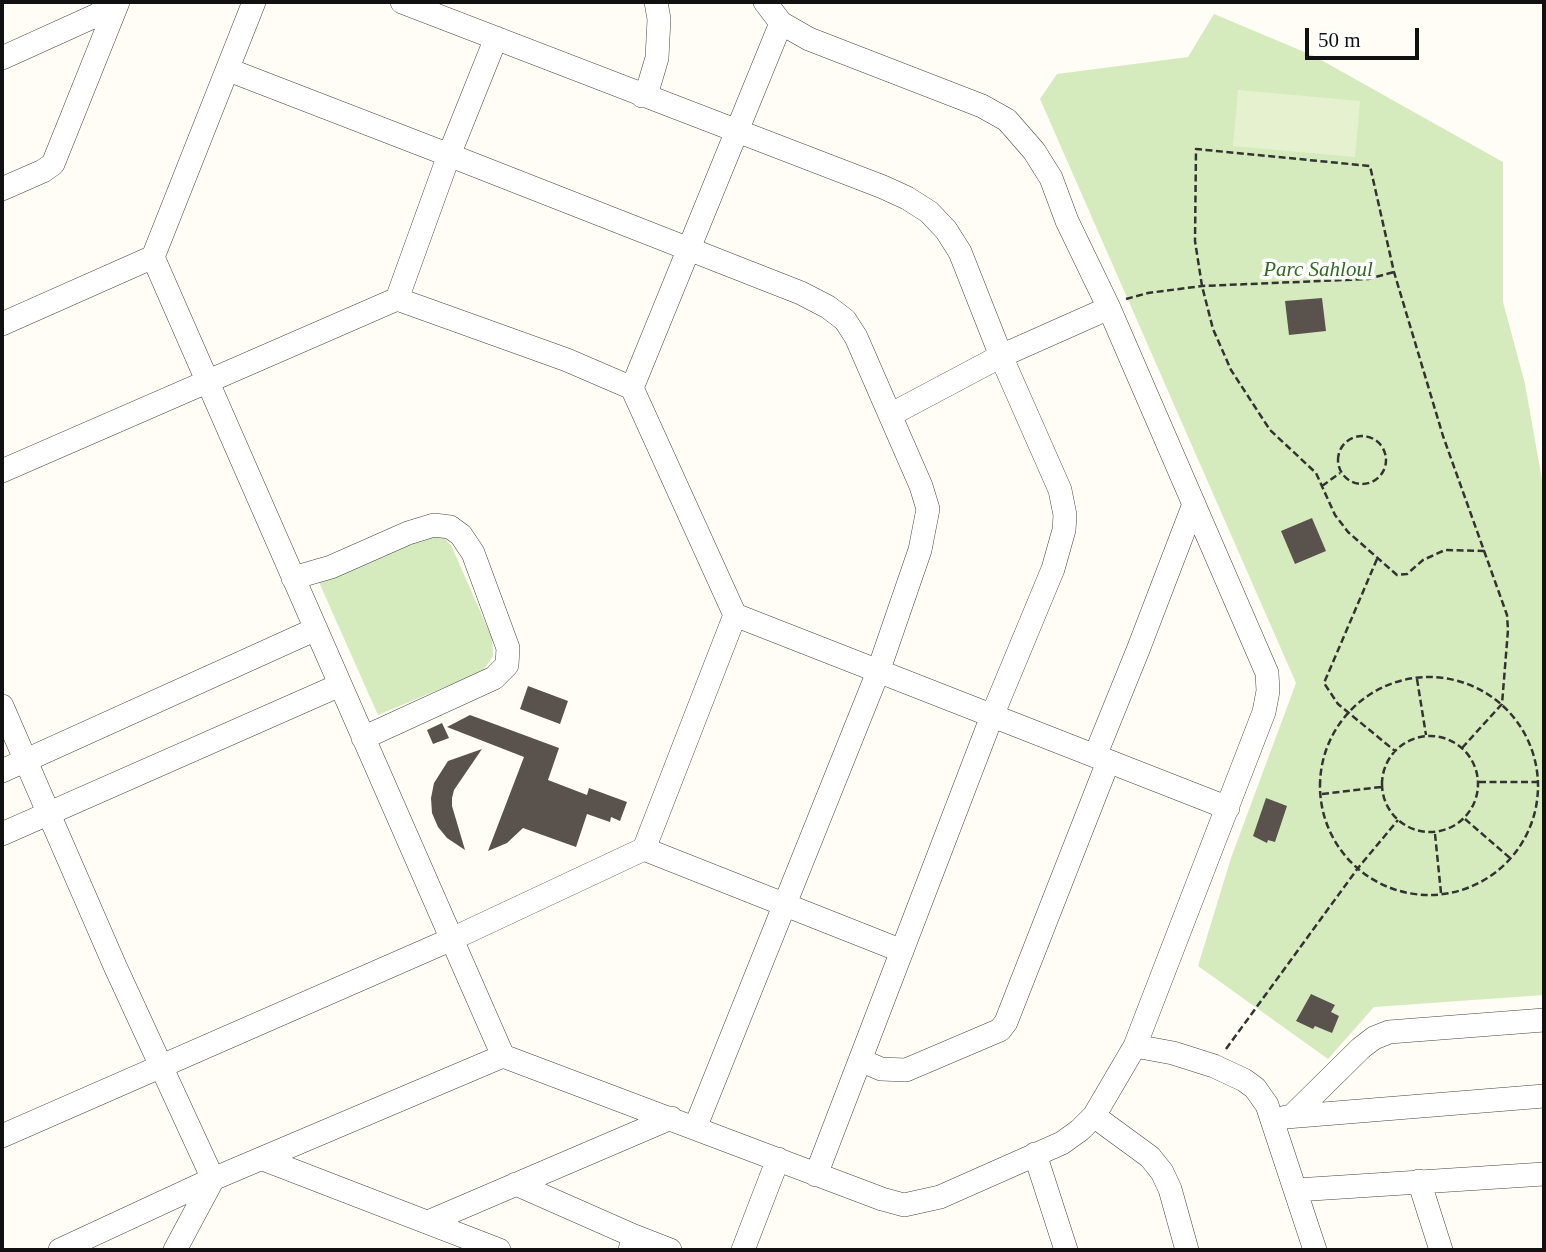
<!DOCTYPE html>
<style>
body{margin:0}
#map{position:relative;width:1546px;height:1252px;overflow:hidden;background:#fffdf5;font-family:Georgia,serif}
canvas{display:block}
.frame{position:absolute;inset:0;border:4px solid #111;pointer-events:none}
.scale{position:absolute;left:1305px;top:28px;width:114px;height:32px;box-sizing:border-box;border:4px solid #111;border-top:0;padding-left:9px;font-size:21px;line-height:24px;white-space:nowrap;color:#111;-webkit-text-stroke:5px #fff;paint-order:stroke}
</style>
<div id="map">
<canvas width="1546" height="1252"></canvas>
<div class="frame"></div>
<div class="scale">50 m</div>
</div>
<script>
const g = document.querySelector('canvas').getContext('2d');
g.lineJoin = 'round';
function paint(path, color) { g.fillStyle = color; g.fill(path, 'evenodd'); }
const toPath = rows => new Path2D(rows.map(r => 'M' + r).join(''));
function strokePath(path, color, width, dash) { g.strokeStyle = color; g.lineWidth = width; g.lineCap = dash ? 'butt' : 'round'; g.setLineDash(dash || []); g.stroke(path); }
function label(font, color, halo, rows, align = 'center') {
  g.font = font + ' Georgia,serif'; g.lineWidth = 7; g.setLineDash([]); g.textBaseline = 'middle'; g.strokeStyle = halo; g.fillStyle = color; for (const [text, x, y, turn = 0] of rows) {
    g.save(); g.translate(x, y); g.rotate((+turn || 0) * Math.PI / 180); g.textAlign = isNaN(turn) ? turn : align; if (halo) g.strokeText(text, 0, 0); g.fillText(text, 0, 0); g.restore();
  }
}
paint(toPath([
 [1214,14,1314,56,1503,162,1503,302,1525,384,1544,491,1544,995,1374,1007,1328,1059,1198,966,1231,858,1296,683,1040,99,1057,74,1188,57],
 [426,534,441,535,451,545,492,638,493,656,483,671,378,715,318,580]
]), '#d5ebbd');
paint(toPath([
 [1238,90,1360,101,1355,157,1233,146]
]), '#e6f2cf');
paint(toPath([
 [1322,298,1326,331,1289,335,1285,301],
 [1312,518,1326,551,1295,564,1281,531],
 [528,686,568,701,560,724,520,709],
 [470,715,559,748,548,780,587,795,589,788,627,802,620,821,611,817,610,822,587,814,576,847,523,828,507,843,488,851,524,757,447,727],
 [442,723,449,738,433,744,427,730],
 [482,749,454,790,452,798,452,806,465,850,447,838,438,827,432,813,431,798,434,783,448,761],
 [1266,798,1287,806,1275,842,1268,840,1267,843,1253,836],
 [1311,994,1335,1005,1331,1012,1339,1016,1332,1033,1315,1026,1313,1029,1296,1021]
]), '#5a524d');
const minor = toPath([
 [254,2,153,257,503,1056],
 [402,2,883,187,907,198,929,212,946,230,960,252,1001,356,1060,490,1065,515,1064,530,1053,569,992,716,816,1175],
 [765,2,781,23,809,39,982,106,1007,120,1034,151,1051,178,1067,221,1109,308],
 [2,58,97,15,114,2],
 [229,70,449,155,496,38],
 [642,96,649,85,657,58,659,19,656,2],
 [2,189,43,171,53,164,118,2],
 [2,324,153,257],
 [632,388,781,23],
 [2,471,397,299,567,360,632,388,735,615,1228,808],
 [293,578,331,567,408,533,434,525,450,527,461,535,473,553,508,648,507,665,494,678,363,738],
 [2,706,115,966,213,1179,175,1250],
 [1095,756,1138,650,1194,504],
 [2,771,316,629],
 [2,834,340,685],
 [644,849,735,615],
 [1135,1046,1173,1053,1214,1066,1244,1080,1255,1088,1267,1105,1315,1250],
 [860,1060,881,1069,906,1070,1000,1030,1006,1022,1108,762],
 [1293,1115,1361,1048,1374,1038,1389,1032,1544,1020],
 [1094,1116,1150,1157,1162,1172,1170,1189,1187,1250],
 [1286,1117,1544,1096],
 [695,1128,878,672,920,550,928,509,921,486,890,415],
 [2,1136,452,939,644,849,902,951],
 [1035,1154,1066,1250],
 [263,1159,499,1250],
 [1419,1181,1441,1250],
 [516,1184,634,1236],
 [1296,1190,1544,1174],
 [428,1222,671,1118],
 [60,1250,213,1179,503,1056,882,1199,904,1205,940,1197,1062,1143,1080,1130,1094,1116,1135,1046,1264,712,1268,691,1267,673,1109,308,1001,356,890,415,856,337,845,320,828,307,801,293,449,155,397,299],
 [630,1250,634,1236,670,1250],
 [743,1250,778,1159]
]);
strokePath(minor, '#444', 24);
strokePath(toPath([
 [1126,299,1148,293,1202,286,1368,279,1394,272],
 '1338 460a24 24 0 1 1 48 0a24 24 0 1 1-48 0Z',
 [1322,486,1340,473],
 [1377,559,1324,683,1338,704,1395,751],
 '1320 786a109 109 0 1 1 218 0a109 109 0 1 1-218 0Z',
 [1417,679,1426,735],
 '1382 784a48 48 0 1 1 96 0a48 48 0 1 1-96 0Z',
 [1462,748,1502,704,1508,630,1507,615,1443,436,1394,272,1370,166,1196,149,1195,241,1202,286,1213,329,1231,370,1270,430,1316,473,1335,515,1348,532,1397,575,1407,574,1423,560,1445,550,1485,551],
 [1479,782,1538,782],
 [1322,794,1381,787],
 [1465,819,1510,858],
 [1435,834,1441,893],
 [1226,1049,1358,868,1398,820]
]), '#333', 2.5, [7, 3.5]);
strokePath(minor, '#fff', 23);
label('italic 21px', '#2f6b1f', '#fff', [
 ["Parc Sahloul",1318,270]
]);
</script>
